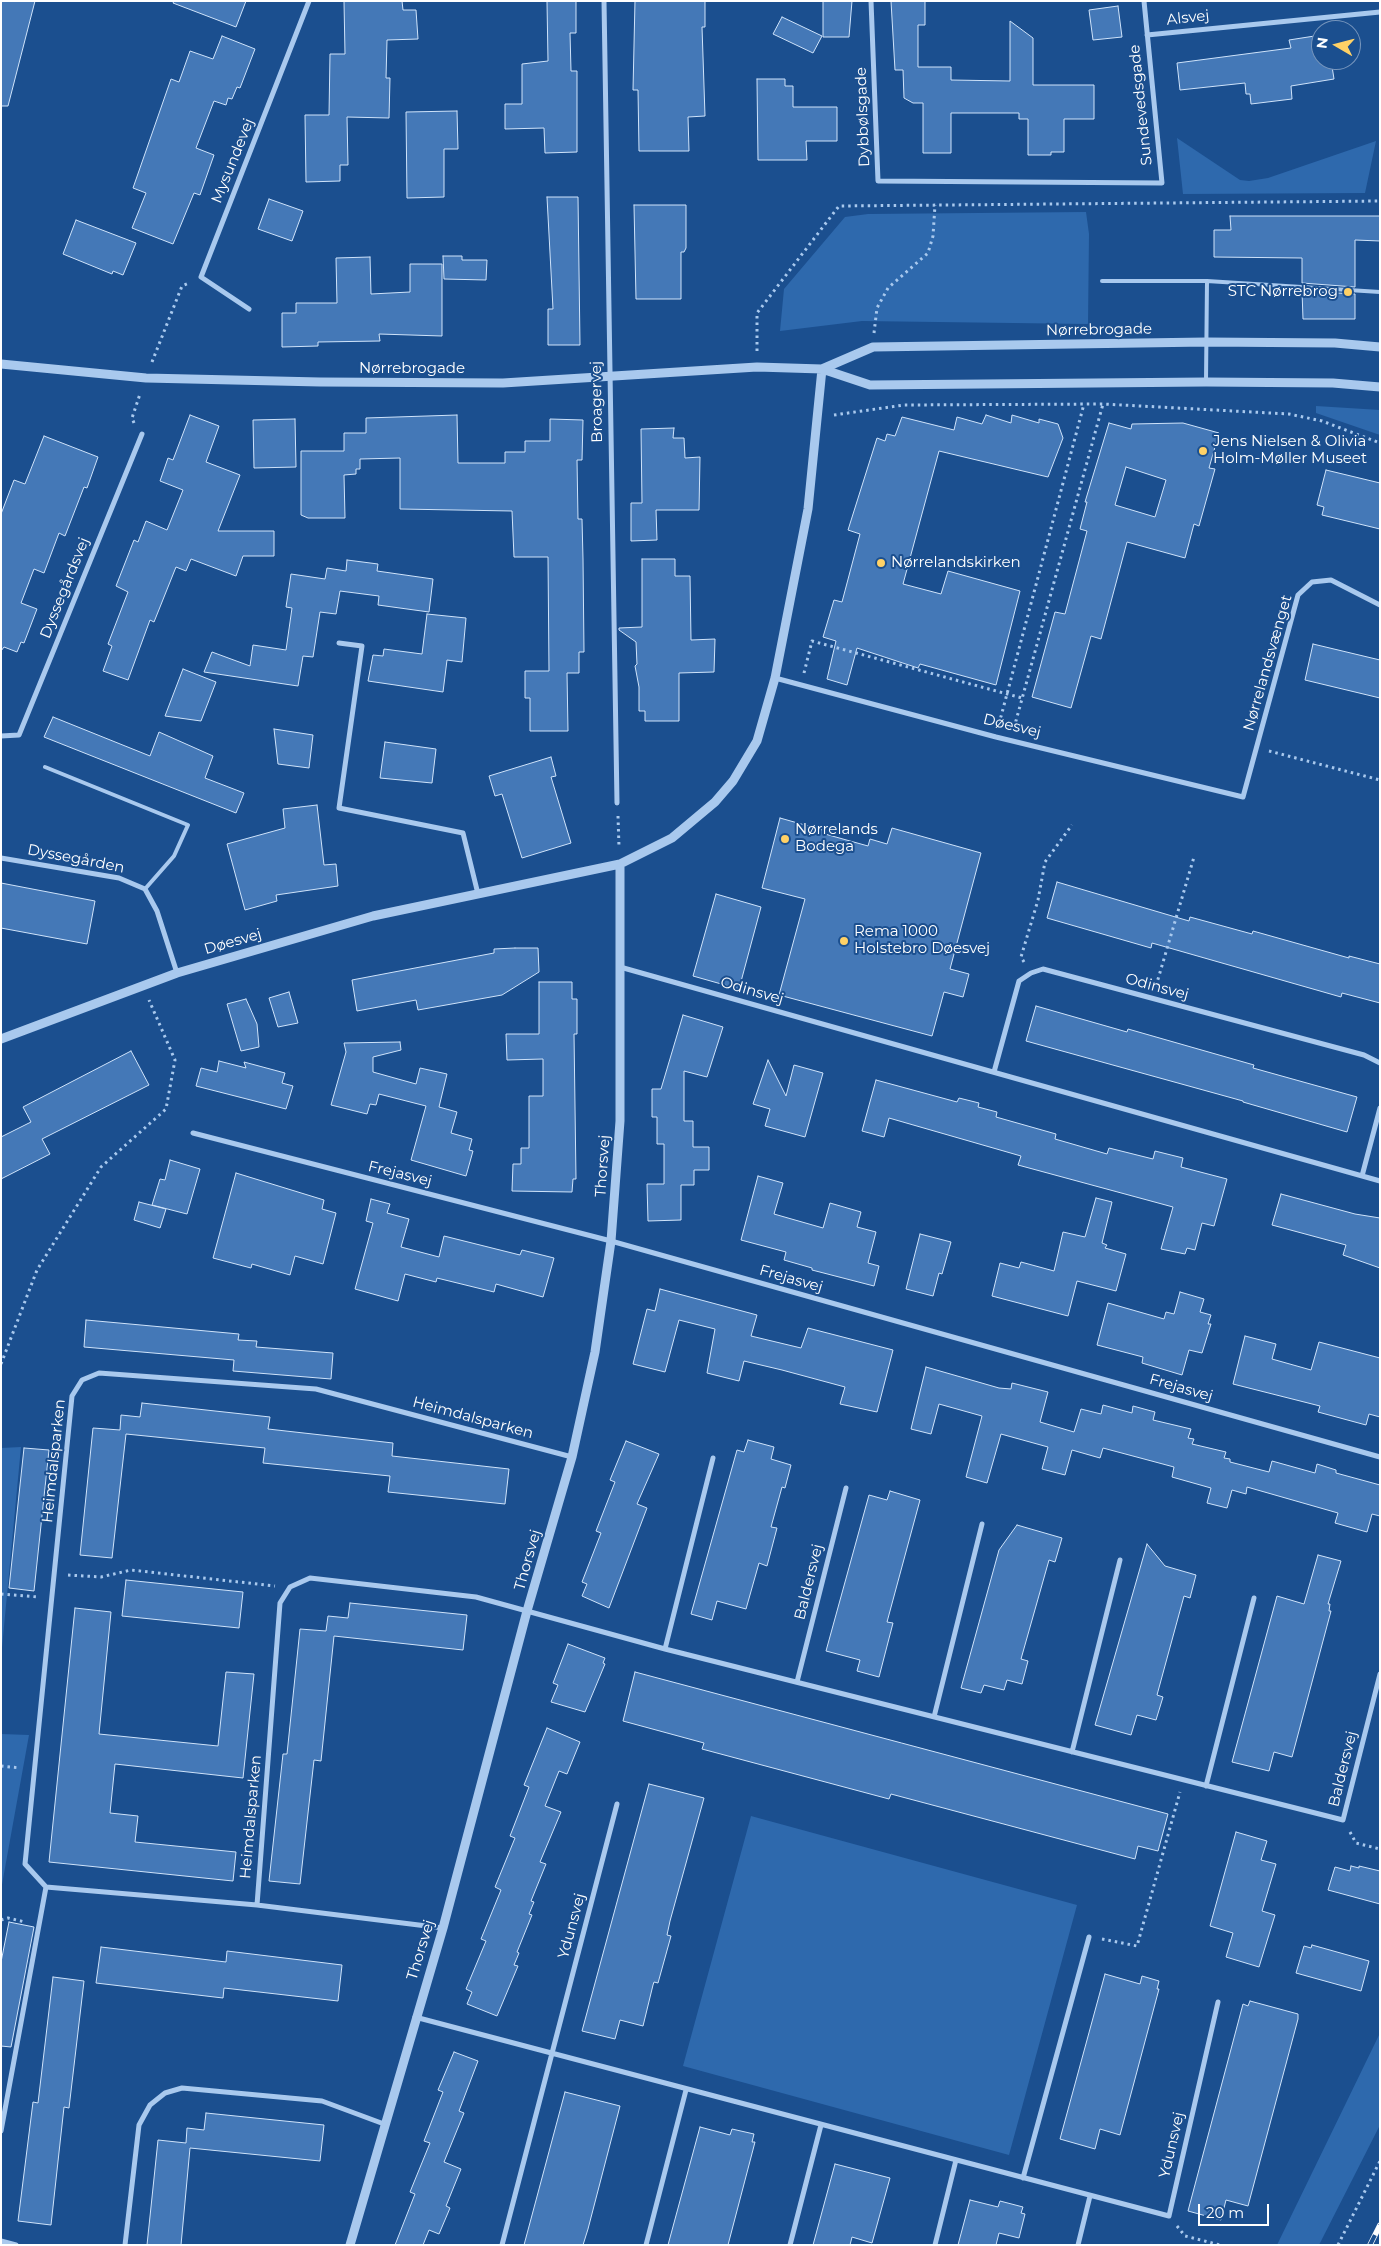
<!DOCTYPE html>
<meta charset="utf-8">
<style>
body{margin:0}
#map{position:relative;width:1381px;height:2246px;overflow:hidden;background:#1b4f8f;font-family:Montserrat,sans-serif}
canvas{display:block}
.frame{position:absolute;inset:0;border:2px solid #fff;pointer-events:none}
.north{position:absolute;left:1311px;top:20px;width:50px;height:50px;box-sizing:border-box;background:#1b4f8f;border:1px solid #7695bc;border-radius:50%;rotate:278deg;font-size:14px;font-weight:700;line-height:20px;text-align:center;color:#fff}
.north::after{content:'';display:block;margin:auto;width:18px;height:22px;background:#ffd166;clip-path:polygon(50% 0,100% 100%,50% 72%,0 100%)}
.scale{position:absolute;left:1198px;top:2204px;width:71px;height:22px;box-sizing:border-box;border:2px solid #fff;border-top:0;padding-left:6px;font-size:15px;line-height:18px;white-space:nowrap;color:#fff;-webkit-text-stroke:4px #1b4f8f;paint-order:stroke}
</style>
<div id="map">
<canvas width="1381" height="2246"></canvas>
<div class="frame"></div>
<div class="north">N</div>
<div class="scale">20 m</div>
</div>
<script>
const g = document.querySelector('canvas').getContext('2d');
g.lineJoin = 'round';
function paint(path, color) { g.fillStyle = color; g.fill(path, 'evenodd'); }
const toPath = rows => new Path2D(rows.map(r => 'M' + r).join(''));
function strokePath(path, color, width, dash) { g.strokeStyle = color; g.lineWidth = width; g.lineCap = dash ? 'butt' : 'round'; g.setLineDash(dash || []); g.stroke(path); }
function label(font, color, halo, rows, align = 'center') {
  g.font = font + ' Montserrat,sans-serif'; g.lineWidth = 4; g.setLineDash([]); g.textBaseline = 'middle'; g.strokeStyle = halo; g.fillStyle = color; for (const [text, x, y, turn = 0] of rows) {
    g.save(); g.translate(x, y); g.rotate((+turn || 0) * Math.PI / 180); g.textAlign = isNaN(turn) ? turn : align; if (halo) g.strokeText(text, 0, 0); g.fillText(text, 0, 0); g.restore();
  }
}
paint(toPath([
 [1177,138,1240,180,1249,181,1268,178,1376,141,1365,193,1183,194],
 [1086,212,1089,234,1088,324,862,321,780,331,784,289,845,217,868,214],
 [1316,406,1380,410,1380,435,1316,413],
 [21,1447,1,1658,1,1448],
 [1,1734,29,1735,1,1890],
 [751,1816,1077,1905,1009,2155,683,2066],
 [1380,2033,1380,2125,1319,2245,1277,2245]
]), '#2e69ad');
const building = toPath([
 [1,1,35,1,8,106,1,106,1,1],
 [174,1,246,1,236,27,173,3,174,1],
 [344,1,402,1,403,10,416,10,418,39,387,40,386,78,390,78,389,118,347,117,348,165,340,165,340,181,306,182,305,115,329,115,330,54,345,54,344,1],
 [547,1,576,1,576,33,570,33,571,71,577,71,577,152,545,153,544,128,505,129,505,104,522,104,522,64,548,61,547,1],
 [635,1,705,1,705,27,702,27,705,116,688,117,689,151,639,151,638,90,633,90,635,1],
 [823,1,852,1,849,37,823,37,823,1],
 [891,1,925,1,925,25,918,25,918,67,951,67,951,80,1010,81,1010,21,1033,38,1033,85,1094,85,1094,119,1064,119,1064,152,1051,152,1051,155,1028,155,1028,119,1019,119,1019,113,951,113,951,153,923,153,923,103,913,103,904,98,903,70,895,70,891,1],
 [1118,6,1122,37,1093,40,1089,10,1118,6],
 [782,17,822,36,813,53,773,34,782,17],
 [1321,35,1321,60,1331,60,1334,79,1291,86,1292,99,1251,104,1250,94,1246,94,1245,83,1180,90,1177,63,1291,48,1289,40,1321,35],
 [222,36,255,49,240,88,237,87,232,99,228,98,226,105,214,101,196,148,214,155,200,195,194,193,173,244,132,228,146,193,133,188,171,79,179,82,190,51,213,59,222,36],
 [757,79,785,79,785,86,793,86,793,107,837,107,837,141,806,141,807,160,758,160,757,79],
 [457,111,458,149,444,149,444,197,407,198,406,112,457,111],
 [547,197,578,197,580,345,548,345,548,309,553,309,547,197],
 [269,199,303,211,292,241,258,229,269,199],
 [634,205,686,205,686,248,684,252,681,252,681,299,636,299,634,205],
 [1230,216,1380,216,1380,241,1355,240,1355,287,1302,283,1302,258,1214,257,1214,230,1231,230,1230,216],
 [76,220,136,243,123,275,113,271,112,274,63,254,76,220],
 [443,256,462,256,462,260,487,260,486,280,444,279,443,256],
 [370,257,371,294,410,292,410,264,442,264,442,336,379,334,380,341,318,342,318,346,282,347,282,313,296,313,296,303,337,303,336,258,370,257],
 [1302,291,1355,294,1355,319,1303,319,1302,291],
 [190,415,219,426,206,462,240,475,218,531,274,531,274,556,243,556,236,576,191,559,186,571,176,567,154,622,150,620,128,680,103,671,112,646,108,644,128,592,116,586,134,540,138,542,146,521,167,530,183,490,160,481,168,458,173,460,190,415],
 [457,415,458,463,505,463,505,452,525,452,525,441,550,441,550,419,583,420,582,460,577,460,578,519,582,519,583,559,584,652,579,652,579,673,567,673,568,731,530,731,530,698,525,698,525,671,549,671,548,557,514,557,512,511,400,509,400,458,360,459,360,469,356,469,356,474,344,475,345,518,308,518,301,515,301,451,344,451,344,433,366,433,366,418,457,415],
 [986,415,1011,423,1012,415,1039,423,1039,419,1058,424,1063,438,1048,477,939,451,903,584,941,594,948,571,1020,591,996,685,920,664,918,668,857,648,847,685,827,679,836,641,823,637,834,600,842,602,860,534,848,530,877,438,885,441,887,434,895,436,902,417,954,430,957,417,982,424,986,415],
 [295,419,296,467,254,468,253,420,295,419],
 [1109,423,1131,429,1132,424,1183,423,1219,433,1209,468,1215,469,1199,526,1194,524,1185,558,1127,542,1101,639,1091,636,1071,708,1032,697,1055,612,1065,614,1087,531,1080,529,1087,502,1085,502,1109,423],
 [1126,467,1166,480,1155,517,1115,505,1126,467],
 [674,428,673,438,684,438,685,458,700,457,699,510,656,510,657,540,631,541,631,503,642,503,641,429,674,428],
 [44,436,98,457,87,488,84,487,65,536,59,533,44,573,34,569,21,603,37,609,24,643,21,642,17,652,4,647,1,651,1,514,14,480,25,484,44,436],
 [1326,470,1380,483,1380,529,1322,515,1324,507,1317,505,1326,470],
 [642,559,675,559,675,576,690,576,691,640,715,639,714,672,679,673,679,721,645,721,645,711,639,711,639,687,635,666,637,664,636,642,619,630,619,628,642,627,642,559],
 [347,560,378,564,377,571,433,579,429,612,378,605,379,596,340,591,336,614,320,612,313,657,303,656,298,686,204,672,212,652,250,666,253,645,286,650,292,608,286,607,291,574,325,579,327,568,346,571,347,560],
 [427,614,466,618,462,662,447,660,443,692,368,681,373,655,383,656,384,649,422,654,427,614],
 [1313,644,1380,660,1380,698,1305,680,1313,644],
 [183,669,216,682,201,721,165,716,183,669],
 [53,717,150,756,159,732,213,756,205,778,244,793,236,813,44,737,53,717],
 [274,729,313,735,309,768,278,764,274,729],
 [385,742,436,749,432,783,380,778,385,742],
 [551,757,556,776,551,777,571,843,522,858,502,794,495,796,489,776,551,757],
 [317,805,324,865,336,864,338,886,276,895,277,901,245,910,227,844,285,828,283,809,317,805],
 [780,818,826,831,825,834,868,846,870,839,887,844,892,828,981,853,950,969,969,974,963,997,944,992,932,1036,779,995,805,899,762,888,780,818],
 [1057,882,1189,921,1190,917,1252,934,1253,931,1349,958,1349,956,1380,964,1380,1003,1342,993,1341,997,1152,943,1151,948,1047,918,1057,882],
 [1,883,95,901,87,944,1,928,1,883],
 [716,894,761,907,739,989,693,976,716,894],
 [515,948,538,948,539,972,502,995,418,1010,416,1000,357,1011,352,980,494,953,494,949,515,948],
 [539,982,572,982,572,999,577,999,577,1034,574,1034,576,1179,573,1179,572,1192,512,1191,513,1164,521,1164,521,1148,529,1148,529,1096,543,1096,543,1059,507,1060,506,1034,539,1034,539,982],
 [289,992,298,1023,278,1027,269,998,289,992],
 [246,999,257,1024,259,1047,241,1051,227,1004,246,999],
 [1036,1006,1127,1032,1128,1029,1254,1065,1253,1068,1357,1097,1347,1132,1243,1102,1243,1101,1026,1041,1036,1006],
 [683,1015,723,1027,707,1077,684,1071,684,1121,693,1121,693,1147,709,1147,709,1170,694,1170,694,1185,681,1185,681,1220,648,1221,647,1184,664,1184,664,1144,657,1144,657,1117,652,1117,652,1089,661,1089,683,1015],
 [400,1042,401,1050,373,1057,373,1072,416,1084,420,1068,447,1074,439,1107,457,1112,451,1133,472,1139,469,1150,473,1151,466,1176,411,1160,426,1106,379,1094,376,1105,370,1104,367,1114,331,1105,346,1052,344,1043,400,1042],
 [131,1051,149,1085,42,1139,50,1154,1,1179,1,1137,31,1122,23,1107,131,1051],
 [768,1060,786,1096,794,1065,823,1073,805,1137,765,1126,770,1109,753,1104,768,1060],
 [219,1061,246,1068,244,1062,285,1073,282,1083,293,1086,286,1109,196,1086,201,1068,217,1072,219,1061],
 [876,1080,957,1102,959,1098,979,1103,978,1107,997,1112,996,1117,1056,1134,1055,1139,1107,1154,1109,1148,1153,1159,1155,1151,1183,1158,1181,1167,1227,1179,1214,1226,1202,1223,1195,1250,1187,1248,1185,1254,1161,1249,1173,1207,1018,1165,1021,1156,889,1118,884,1137,862,1131,876,1080],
 [170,1160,200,1169,187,1214,152,1205,160,1179,165,1180,170,1160],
 [236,1173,324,1200,322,1209,336,1213,323,1264,295,1256,290,1275,252,1264,251,1268,213,1258,236,1173],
 [758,1176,783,1183,774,1214,823,1228,830,1203,861,1212,857,1227,876,1232,868,1263,879,1266,874,1286,812,1270,812,1268,784,1260,786,1252,741,1240,758,1176],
 [1281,1194,1355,1214,1380,1218,1380,1268,1343,1255,1346,1245,1272,1225,1281,1194],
 [1096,1198,1112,1202,1102,1243,1107,1245,1105,1248,1126,1254,1116,1291,1077,1281,1068,1316,992,1296,1000,1263,1019,1268,1021,1262,1054,1271,1063,1232,1085,1237,1096,1198],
 [371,1199,390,1204,387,1213,409,1219,401,1247,439,1257,444,1236,520,1255,522,1250,554,1258,543,1297,496,1284,494,1292,437,1278,436,1282,405,1274,398,1301,355,1289,373,1223,366,1221,371,1199],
 [139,1202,166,1209,160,1228,134,1220,139,1202],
 [920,1234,951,1242,942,1274,939,1273,933,1296,906,1289,920,1234],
 [660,1289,757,1315,751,1336,801,1348,808,1328,893,1350,877,1412,840,1404,845,1387,782,1370,744,1361,739,1381,707,1373,715,1329,679,1320,665,1372,633,1364,647,1309,655,1311,660,1289],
 [1180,1292,1204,1299,1200,1312,1211,1315,1208,1324,1211,1324,1202,1353,1189,1350,1182,1375,1142,1363,1143,1357,1097,1345,1108,1303,1164,1319,1166,1312,1174,1314,1180,1292],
 [86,1320,239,1334,238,1340,257,1341,256,1347,333,1353,331,1379,233,1371,234,1360,84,1347,86,1320],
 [1245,1336,1276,1344,1272,1359,1311,1370,1319,1342,1380,1358,1380,1417,1369,1414,1366,1425,1318,1412,1320,1406,1233,1384,1245,1336],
 [926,1367,999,1388,1011,1389,1012,1383,1048,1392,1040,1422,1074,1432,1081,1409,1101,1414,1103,1405,1132,1413,1133,1406,1155,1412,1153,1420,1191,1429,1188,1438,1194,1439,1192,1444,1226,1452,1224,1458,1230,1459,1230,1462,1269,1472,1272,1461,1315,1473,1317,1464,1336,1470,1336,1473,1380,1485,1380,1516,1372,1514,1367,1532,1335,1523,1338,1513,1247,1487,1246,1494,1232,1490,1227,1508,1207,1503,1211,1488,1172,1477,1174,1467,1103,1448,1100,1458,1072,1450,1065,1475,1042,1469,1048,1447,1001,1434,987,1483,966,1477,982,1416,939,1404,931,1434,911,1429,926,1367],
 [142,1403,270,1417,268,1429,393,1443,392,1456,509,1469,505,1504,388,1492,390,1476,263,1463,265,1448,126,1434,112,1558,80,1555,93,1428,120,1430,121,1415,140,1417,142,1403],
 [748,1440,774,1447,771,1459,791,1465,785,1488,782,1487,771,1527,777,1528,767,1566,759,1563,746,1609,717,1601,712,1620,691,1614,737,1450,744,1452,748,1440],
 [626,1441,659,1454,637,1504,647,1508,609,1608,582,1596,587,1584,582,1582,601,1533,596,1531,615,1482,610,1480,626,1441],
 [24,1448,49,1450,34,1591,9,1588,24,1448],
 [890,1491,920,1500,887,1622,893,1623,879,1677,857,1671,860,1660,826,1651,869,1495,887,1500,890,1491],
 [1017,1525,1062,1538,1055,1562,1049,1560,1021,1659,1028,1661,1022,1684,1007,1680,1004,1690,984,1685,981,1693,961,1688,999,1550,1017,1525],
 [1147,1544,1165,1566,1196,1575,1190,1598,1184,1596,1157,1695,1163,1697,1156,1720,1137,1715,1131,1735,1095,1725,1147,1544],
 [1318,1555,1341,1561,1328,1604,1330,1604,1329,1611,1331,1611,1292,1757,1274,1752,1269,1771,1232,1762,1277,1596,1304,1604,1318,1555],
 [126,1580,243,1592,239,1628,122,1616,126,1580],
 [350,1603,467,1615,463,1650,334,1636,321,1761,314,1760,300,1884,269,1881,283,1754,287,1754,300,1629,326,1631,328,1616,348,1618,350,1603],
 [75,1608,111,1612,99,1734,218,1746,226,1672,254,1674,243,1778,115,1764,110,1813,138,1816,135,1842,236,1852,233,1881,49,1862,75,1608],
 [568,1644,605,1658,603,1663,605,1664,585,1712,551,1702,558,1685,553,1683,568,1644],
 [635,1672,1168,1814,1158,1851,1138,1846,1135,1859,891,1794,889,1799,702,1749,704,1743,623,1721,635,1672],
 [547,1728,580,1742,567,1774,559,1771,545,1806,561,1812,540,1862,546,1864,531,1901,534,1902,529,1914,532,1915,517,1952,519,1953,514,1965,518,1966,497,2016,467,2004,472,1992,466,1989,486,1941,481,1939,501,1890,495,1887,515,1838,510,1836,529,1787,524,1785,547,1728],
 [649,1784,704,1798,670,1921,667,1935,671,1936,658,1983,654,1982,653,1985,643,2026,620,2020,615,2039,582,2031,649,1784],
 [1236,1832,1267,1841,1261,1860,1276,1864,1262,1911,1275,1915,1259,1967,1226,1957,1233,1933,1210,1926,1236,1832],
 [1351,1866,1359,1868,1359,1866,1380,1871,1380,1904,1328,1890,1335,1867,1350,1871,1351,1866],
 [9,1922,34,1927,11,2047,1,2046,1,1962,9,1922],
 [1312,1945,1369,1961,1361,1991,1296,1973,1304,1946,1311,1948,1312,1945],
 [101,1947,226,1962,227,1951,342,1965,338,2001,224,1988,223,1998,96,1983,101,1947],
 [1105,1974,1140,1984,1142,1976,1159,1981,1157,1989,1159,1989,1120,2135,1100,2129,1095,2149,1060,2139,1105,1974],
 [53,1977,84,1981,69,2108,64,2107,51,2225,18,2221,33,2102,38,2103,53,1977],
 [1250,2001,1298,2014,1298,2019,1248,2206,1226,2200,1221,2220,1188,2211,1243,2004,1248,2006,1250,2001],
 [454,2052,478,2061,459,2111,464,2113,444,2162,461,2169,446,2206,450,2208,439,2234,429,2230,423,2245,395,2245,415,2194,410,2192,430,2143,424,2141,443,2092,438,2090,454,2052],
 [565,2092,620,2106,588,2229,583,2245,524,2245,565,2092],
 [206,2113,324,2125,320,2161,190,2148,181,2245,147,2245,158,2140,186,2143,187,2128,204,2130,206,2113],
 [700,2127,730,2135,732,2129,754,2134,752,2142,755,2142,728,2245,668,2245,700,2127],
 [835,2164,890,2178,872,2243,852,2237,850,2245,813,2245,835,2164],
 [970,2200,998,2207,1000,2201,1023,2207,1021,2213,1025,2214,1019,2238,999,2233,996,2245,958,2245,970,2200]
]);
paint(building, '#4478b7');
strokePath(building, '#cfe3fa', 1);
strokePath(toPath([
 [874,333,877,308,888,288,928,253,933,236,935,205],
 [757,351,757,313,839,206,1380,201],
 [152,362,182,286,189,283],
 [834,415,904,405,1103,404,1289,414,1322,421,1380,443],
 [134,423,132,418,140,394],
 [804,673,812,641,1022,698],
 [999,724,1084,404],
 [1014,728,1103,404],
 [1269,751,1380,780],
 [618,816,619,847],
 [1024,962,1021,957,1038,900,1045,862,1072,825],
 [1156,986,1194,857],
 [1,1364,37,1270,101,1167,166,1109,175,1060,149,1000],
 [68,1575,101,1577,131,1570,275,1586],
 [1,1594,38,1597],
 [1,1766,20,1768],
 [1350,1832,1356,1843,1380,1849],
 [1,1920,8,1918,25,1922],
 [1102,1939,1137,1946,1180,1792],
 [1177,2226,1185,2236,1220,2245],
 [1338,2245,1380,2161]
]), '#a9c9ee', 3, [2.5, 4]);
strokePath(toPath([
 [1102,281,1207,281],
 [1206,381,1207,281,1380,292],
 [45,767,188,825,174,856,145,889]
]), '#a9c9ee', 4);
strokePath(toPath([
 [604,1,617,803],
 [871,1,878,181,1162,183,1144,1],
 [1147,35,1380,12],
 [249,309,201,277,309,1],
 [339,643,362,646,339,808,463,833,478,894],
 [775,678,996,737,1243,797,1298,595,1312,582,1331,580,1380,605],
 [1,736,19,735,142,434],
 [1,858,119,878,145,889,157,911,177,973],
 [620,967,1380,1181],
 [994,1072,1019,981,1031,973,1043,969,1364,1055,1380,1063],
 [193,1133,611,1241,1380,1457],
 [1362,1176,1380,1108],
 [665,1649,713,1458],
 [797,1682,846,1488],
 [934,1717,982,1524],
 [1072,1752,1120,1560],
 [1206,1786,1254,1598],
 [46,1887,25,1864,72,1396,82,1380,99,1373,316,1389,572,1457],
 [257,1905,280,1603,290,1587,310,1578,476,1597,665,1649,1343,1820,1380,1674],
 [415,2017,1169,2216,1218,2002],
 [1,2131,46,1887,257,1905,443,1928],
 [1023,2178,1089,1937],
 [1,2241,16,2245],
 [125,2245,139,2125,150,2105,165,2093,182,2088,322,2101,384,2124],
 [502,2245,617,1804],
 [646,2245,686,2090],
 [790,2245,821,2125],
 [935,2245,956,2160],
 [1078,2245,1090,2196]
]), '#a9c9ee', 5);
strokePath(toPath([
 [1,364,146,378,320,382,503,383,757,367,822,369,870,385,1206,382,1333,383,1380,387],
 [822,369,873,347,1206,342,1335,343,1380,347],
 [1,1039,177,973,373,916,620,864,672,838,715,802,733,781,757,741,775,678,808,509,822,369],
 [350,2245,443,1928,527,1611,572,1457,595,1352,611,1241,620,1121,620,864]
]), '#a9c9ee', 9);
const rail = toPath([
 [1370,2245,1380,2225]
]);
strokePath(rail, '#fff', 5.5);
strokePath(rail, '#1b4f8f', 4, [11]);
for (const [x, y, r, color] of [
 [1348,292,5,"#ffd166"],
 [1203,451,5,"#ffd166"],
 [881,563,5,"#ffd166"],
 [785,839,5,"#ffd166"],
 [844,941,5,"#ffd166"]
]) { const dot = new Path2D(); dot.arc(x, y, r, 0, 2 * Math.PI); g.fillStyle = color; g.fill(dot); strokePath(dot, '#1b4f8f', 2); }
label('15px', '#fff', '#1b4f8f', [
 ["Alsvej",1188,18,-6],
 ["Sundevedsgade",1141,105,-96],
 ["Dybbølsgade",863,117,-92],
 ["Mysundevej",233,161,-68],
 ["Nørrebrogade",1099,330,-1],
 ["Nørrebrogade",412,369],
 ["Broagervej",597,402,-91],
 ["Dyssegårdsvej",65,588,-68],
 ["Nørrelandsvænget",1268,663,-74],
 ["Døesvej",1012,726,14],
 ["Dyssegården",76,859,11],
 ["Døesvej",233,942,-16],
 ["Odinsvej",1157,987,15],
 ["Odinsvej",752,991,16],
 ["Thorsvej",603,1166,-86],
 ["Frejasvej",400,1174,14],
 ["Frejasvej",791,1279,16],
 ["Frejasvej",1181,1388,16],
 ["Heimdalsparken",473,1418,15],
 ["Heimdalsparken",54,1461,-84],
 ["Thorsvej",528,1560,-74],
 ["Baldersvej",809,1582,-76],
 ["Baldersvej",1343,1769,-76],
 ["Heimdalsparken",251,1817,-85],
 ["Ydunsvej",572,1926,-75],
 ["Thorsvej",421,1950,-73],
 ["Ydunsvej",1172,2145,-77]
]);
label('15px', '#fff', '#1b4f8f', [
 ["STC Nørrebrog",1338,292,"right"],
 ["Jens Nielsen & Olivia",1213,442],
 ["Holm-Møller Museet",1213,459],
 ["Nørrelandskirken",891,563],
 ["Nørrelands",795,830],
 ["Bodega",795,847],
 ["Rema 1000",854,932],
 ["Holstebro Døesvej",854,949]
], 'left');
</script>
